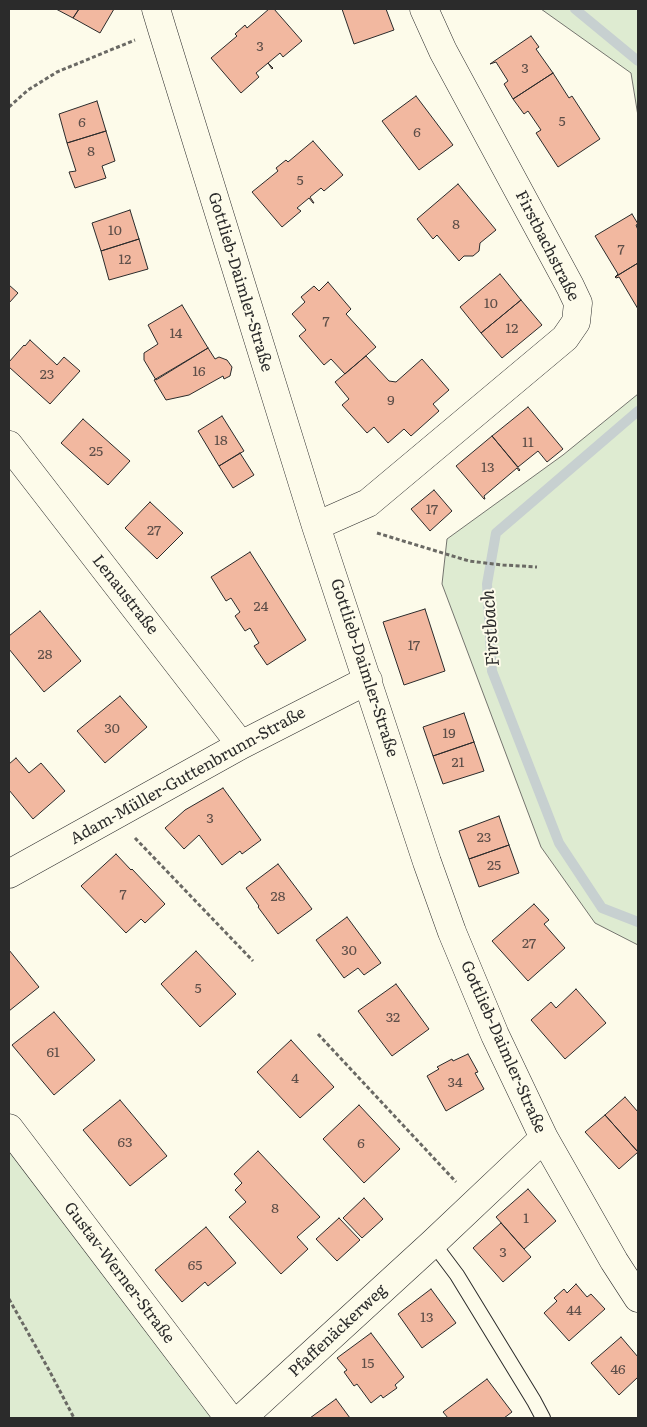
<!DOCTYPE html>
<meta charset="utf-8">
<style>
body{margin:0}
#map{position:relative;width:647px;height:1427px;overflow:hidden;background:#fdfbea;font-family:Literata,serif}
canvas{display:block}
.frame{position:absolute;inset:0;border:10px solid #2b2b2b;pointer-events:none}
</style>
<div id="map">
<canvas width="647" height="1427"></canvas>
<div class="frame"></div>
</div>
<script>
const g = document.querySelector('canvas').getContext('2d');
g.lineJoin = 'round';
function paint(path, color) { g.fillStyle = color; g.fill(path, 'evenodd'); }
const toPath = rows => new Path2D(rows.map(r => 'M' + r).join(''));
function strokePath(path, color, width, dash) { g.strokeStyle = color; g.lineWidth = width; g.lineCap = dash ? 'butt' : 'round'; g.setLineDash(dash || []); g.stroke(path); }
function label(font, color, halo, rows, align = 'center') {
  g.font = font + ' Literata,serif'; g.lineWidth = 4; g.setLineDash([]); g.textBaseline = 'middle'; g.strokeStyle = halo; g.fillStyle = color; for (const [text, x, y, turn = 0] of rows) {
    g.save(); g.translate(x, y); g.rotate((+turn || 0) * Math.PI / 180); g.textAlign = isNaN(turn) ? turn : align; if (halo) g.strokeText(text, 0, 0); g.fillText(text, 0, 0); g.restore();
  }
}
const green = toPath([
 [541,9,638,9,638,116,631,73,541,9],
 [638,394,638,945,595,923,541,847,442,584,447,539,563,455,638,394],
 [9,1150,213,1418,9,1418,9,1150]
]);
paint(green, '#deebd1');
strokePath(green, '#74746e', 1);
strokePath(toPath([
 [575,9,638,61],
 [638,411,496,533,487,584,492,671,559,843,602,908,638,922]
]), '#c7d0d0', 10);
const building = toPath([
 [56,9,79,9,73,18,56,9],
 [79,9,114,9,100,33,73,18,79,9],
 [269,9,274,9,302,41,283,57,280,53,268,63,273,68,272,69,268,63,256,73,259,77,241,93,211,58,237,36,235,34,245,25,247,28,269,9],
 [342,9,386,9,394,30,354,44,342,9],
 [531,36,539,47,536,49,553,73,513,99,504,84,508,81,496,62,490,64,531,36],
 [553,73,569,98,572,96,600,139,558,167,536,133,541,130,528,111,524,114,513,99,553,73],
 [416,96,453,145,419,170,382,121,416,96],
 [97,101,106,131,67,143,59,114,97,101],
 [106,131,115,161,102,166,106,178,75,188,69,172,76,171,67,143,106,131],
 [313,141,343,175,324,191,321,188,310,197,314,203,313,203,309,198,297,208,301,211,282,227,252,192,278,171,276,168,286,160,288,162,313,141],
 [458,184,496,230,480,243,479,251,473,256,464,256,459,261,437,235,433,239,417,219,458,184],
 [130,210,139,239,101,251,92,223,130,210],
 [632,214,638,224,636,225,638,230,638,263,615,277,618,274,595,236,632,214],
 [139,239,148,269,109,280,101,251,139,239],
 [638,263,638,309,619,277,616,278,615,277,638,263],
 [500,274,521,300,481,333,460,307,500,274],
 [328,282,351,309,346,314,376,347,345,374,331,359,324,365,299,336,306,330,292,314,305,302,301,297,314,286,319,291,328,282],
 [9,285,18,293,9,303,9,285],
 [521,300,542,325,502,358,481,333,521,300],
 [182,305,208,348,156,380,144,360,144,353,158,344,148,325,182,305],
 [30,340,57,365,64,357,80,371,50,404,9,367,9,362,24,345,25,346,30,340],
 [208,348,215,359,219,357,227,360,232,367,230,376,224,379,223,376,189,395,166,400,154,380,208,348],
 [366,356,389,381,396,382,422,359,449,390,433,404,439,411,411,436,404,429,388,443,374,427,367,433,342,405,349,399,335,382,366,356],
 [528,407,563,449,547,462,538,451,518,467,492,436,528,407],
 [222,416,244,451,219,466,198,431,222,416],
 [83,419,130,461,108,485,61,443,83,419],
 [492,436,520,470,519,471,517,468,484,496,485,499,484,499,456,466,492,436],
 [240,453,254,475,233,488,219,466,240,453],
 [434,490,452,511,430,531,411,509,434,490],
 [150,502,183,533,157,559,125,528,150,502],
 [250,552,306,640,267,665,254,646,259,643,250,628,245,631,235,616,240,612,231,598,226,601,211,577,250,552],
 [425,609,445,671,404,685,383,622,425,609],
 [40,611,81,661,44,692,9,649,9,636,40,611],
 [120,696,147,727,105,763,77,731,120,696],
 [464,713,474,742,433,756,423,727,464,713],
 [474,742,484,771,443,784,433,756,474,742],
 [16,758,29,773,41,763,65,791,33,819,9,790,9,764,16,758],
 [223,788,261,840,242,854,240,851,222,865,199,835,184,849,165,828,185,810,223,788],
 [499,816,509,845,469,859,459,831,499,816],
 [509,845,519,873,479,887,469,859,509,845],
 [116,854,131,870,132,869,165,904,145,923,141,919,126,933,81,886,116,854],
 [278,864,312,909,278,934,258,907,259,906,246,888,278,864],
 [534,904,549,920,544,924,565,948,528,981,492,941,534,904],
 [347,917,381,963,364,975,358,968,344,978,316,940,347,917],
 [9,950,39,987,9,1011,9,950],
 [196,951,236,994,200,1027,161,984,196,951],
 [396,984,429,1029,392,1056,358,1011,396,984],
 [576,989,606,1023,565,1059,531,1020,551,1002,556,1008,576,989],
 [54,1012,95,1060,54,1095,12,1045,54,1012],
 [291,1040,334,1087,300,1118,257,1072,291,1040],
 [468,1054,478,1072,475,1073,484,1089,446,1111,427,1076,439,1069,437,1067,452,1059,453,1061,468,1054],
 [625,1097,638,1112,638,1152,605,1115,625,1097],
 [120,1100,167,1156,130,1186,83,1130,120,1100],
 [359,1105,400,1149,364,1183,323,1139,359,1105],
 [605,1115,638,1152,619,1169,585,1132,605,1115],
 [258,1151,320,1217,297,1237,308,1249,281,1274,229,1217,246,1202,235,1190,242,1183,234,1174,258,1151],
 [528,1189,556,1221,524,1249,496,1217,528,1189],
 [364,1198,383,1219,362,1238,343,1218,364,1198],
 [339,1218,360,1240,337,1261,316,1239,339,1218],
 [501,1223,531,1257,503,1282,473,1248,501,1223],
 [206,1227,236,1263,208,1286,205,1282,182,1302,155,1270,206,1227],
 [576,1284,587,1297,591,1294,605,1309,569,1341,544,1313,557,1301,554,1298,564,1289,567,1293,576,1284],
 [431,1289,456,1323,422,1348,398,1314,431,1289],
 [371,1333,404,1377,395,1385,397,1388,383,1398,381,1395,371,1403,357,1384,354,1386,344,1372,347,1370,337,1358,371,1333],
 [621,1337,638,1357,638,1377,619,1395,591,1363,621,1337],
 [487,1379,512,1412,504,1418,448,1418,443,1412,487,1379],
 [336,1399,350,1418,310,1418,336,1399]
]);
paint(building, '#f2b8a0');
strokePath(building, '#2b2b2b', 1);
const lane = toPath([
 [433,1243,457,1275,534,1401,543,1418]
]);
const street = toPath([
 [156,9,162,29,316,526,427,862,452,932,495,1035,544,1138,614,1261,638,1298],
 [9,445,241,745],
 [316,526,368,503,565,338,576,322,578,303,570,286,443,51,424,9],
 [9,874,241,745,368,680],
 [9,1128,229,1418],
 [242,1418,433,1243,544,1138]
]);
strokePath(lane, '#2b2b2b', 16);
strokePath(street, '#2b2b2b', 29);
strokePath(toPath([
 [9,107,28,90,57,72,135,40],
 [377,533,469,561,503,565,537,567],
 [135,838,253,961],
 [318,1034,456,1182],
 [9,1299,49,1370,74,1418]
]), '#6a6964', 3, [4, 2.5]);
strokePath(lane, '#fdfbea', 14);
strokePath(street, '#fdfbea', 28);
label('14px', '#5d4e48', null, [
 ["3",260,47],
 ["3",525,69],
 ["5",562,122],
 ["6",82,123],
 ["6",417,133],
 ["8",91,152],
 ["5",300,181],
 ["8",456,225],
 ["10",115,231],
 ["7",621,250],
 ["12",125,260],
 ["10",491,304],
 ["7",326,322],
 ["12",512,329],
 ["14",176,334],
 ["16",199,372],
 ["23",47,375],
 ["9",391,401],
 ["18",221,441],
 ["11",528,443],
 ["25",96,452],
 ["13",488,468],
 ["17",432,510],
 ["27",154,531],
 ["24",261,607],
 ["17",414,646],
 ["28",45,655],
 ["30",112,729],
 ["19",449,734],
 ["21",458,763],
 ["3",210,819],
 ["23",484,838],
 ["25",494,866],
 ["7",123,895],
 ["28",278,897],
 ["27",529,944],
 ["30",349,951],
 ["5",198,989],
 ["32",393,1018],
 ["61",53,1053],
 ["4",295,1079],
 ["34",455,1083],
 ["63",125,1143],
 ["6",361,1144],
 ["8",275,1209],
 ["1",526,1219],
 ["3",503,1253],
 ["65",195,1266],
 ["44",574,1311],
 ["13",427,1318],
 ["15",368,1364],
 ["46",618,1370]
]);
label('16px', '#2b2b2b', '#fdfbea', [
 ["Firstbachstraße",547,246,63],
 ["Gottlieb-Daimler-Straße",240,282,73],
 ["Lenaustraße",125,595,52],
 ["Gottlieb-Daimler-Straße",364,668,72],
 ["Adam-Müller-Guttenbrunn-Straße",188,776,-29],
 ["Gottlieb-Daimler-Straße",503,1047,66],
 ["Gustav-Werner-Straße",119,1273,53],
 ["Pfaffenäckerweg",338,1331,-43]
]);
label('italic 18px', '#2b2b2b', '#fdfbea', [
 ["Firstbach",491,628,-94]
]);
</script>
